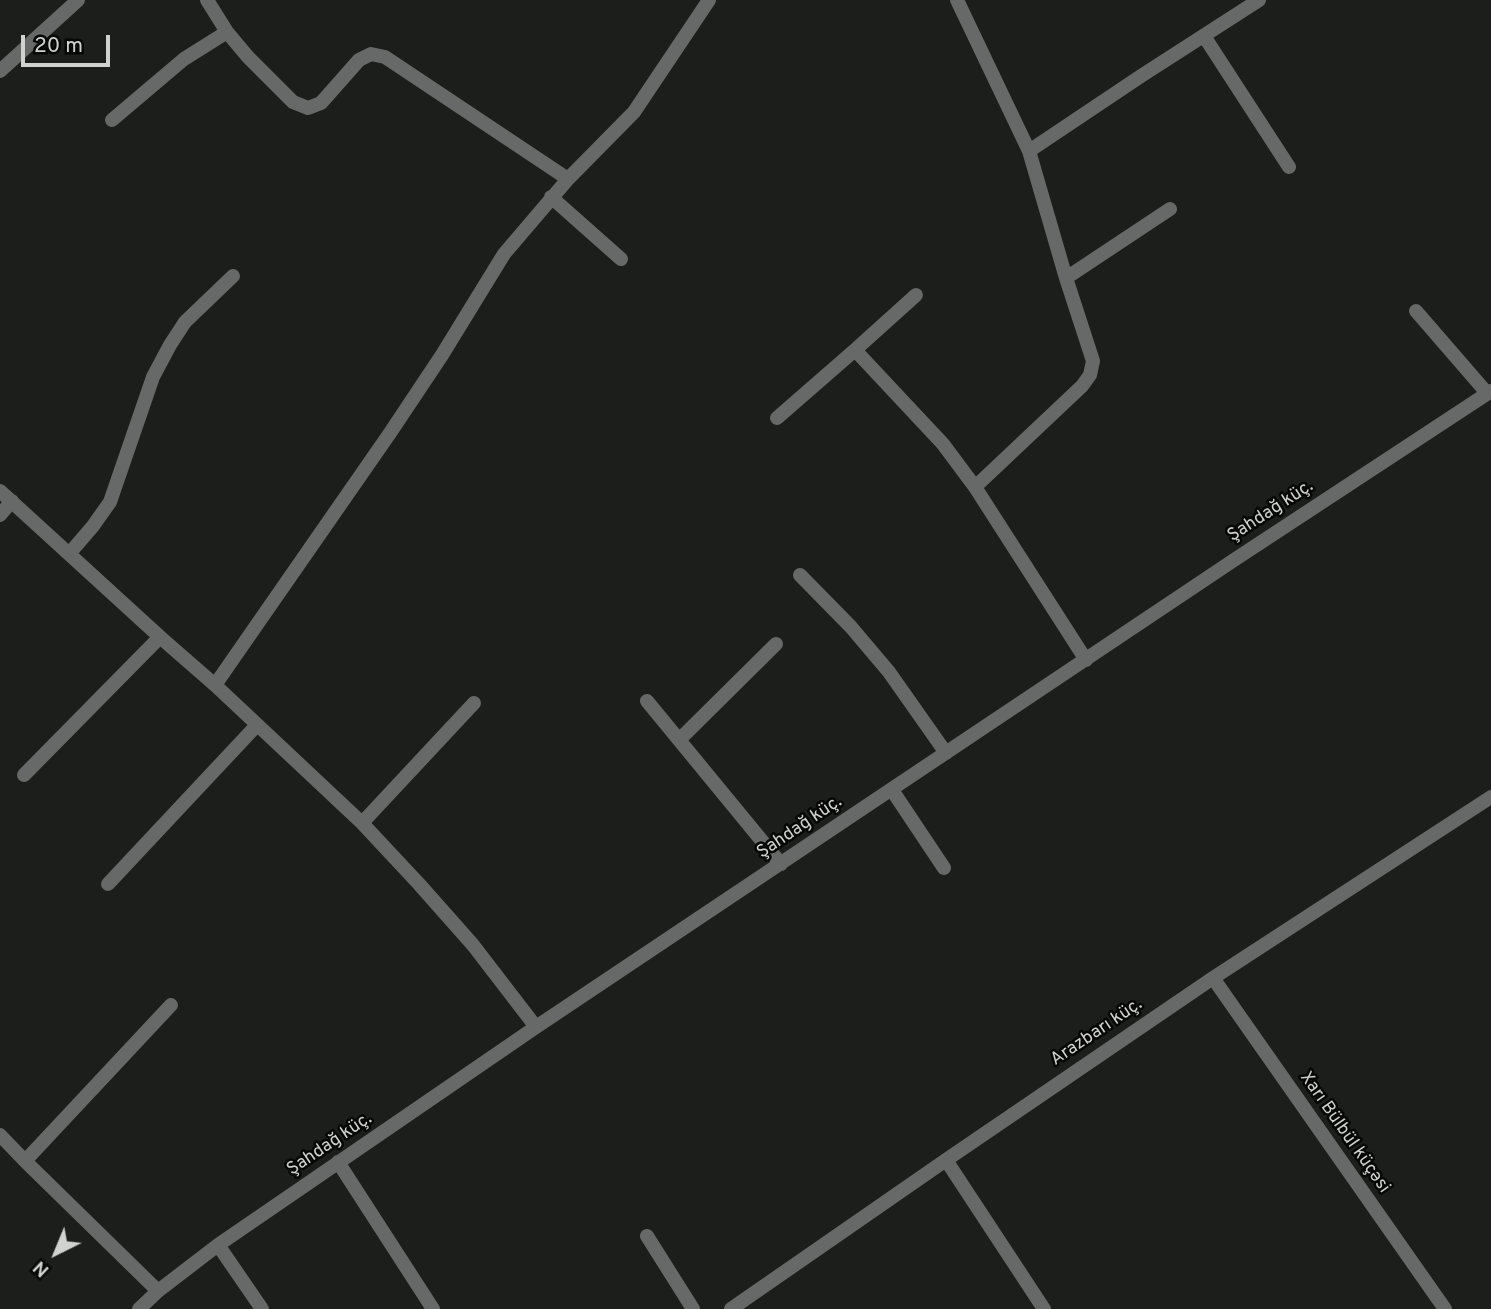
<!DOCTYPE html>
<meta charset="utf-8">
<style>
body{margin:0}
#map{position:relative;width:1491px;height:1309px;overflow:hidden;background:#1b1e1a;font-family:Overpass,sans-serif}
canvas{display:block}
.north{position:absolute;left:21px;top:1218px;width:70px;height:70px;-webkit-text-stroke:5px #060706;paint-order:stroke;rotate:223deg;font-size:19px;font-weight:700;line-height:28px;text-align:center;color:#d0d2cf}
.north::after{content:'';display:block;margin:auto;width:24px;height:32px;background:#d0d2cf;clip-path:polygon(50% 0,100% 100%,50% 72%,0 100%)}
.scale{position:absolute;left:21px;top:35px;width:89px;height:32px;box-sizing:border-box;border:4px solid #d0d2cf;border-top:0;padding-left:9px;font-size:21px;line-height:24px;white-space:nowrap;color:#d0d2cf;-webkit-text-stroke:5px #060706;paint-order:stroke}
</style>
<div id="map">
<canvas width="1491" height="1309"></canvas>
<div class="north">N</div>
<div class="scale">20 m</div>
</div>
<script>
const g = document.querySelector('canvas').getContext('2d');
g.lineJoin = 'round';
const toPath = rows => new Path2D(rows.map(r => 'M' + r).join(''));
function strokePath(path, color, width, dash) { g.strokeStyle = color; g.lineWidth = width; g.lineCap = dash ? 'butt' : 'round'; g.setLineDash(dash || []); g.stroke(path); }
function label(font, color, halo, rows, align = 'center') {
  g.font = font + ' Overpass,sans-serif'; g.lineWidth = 5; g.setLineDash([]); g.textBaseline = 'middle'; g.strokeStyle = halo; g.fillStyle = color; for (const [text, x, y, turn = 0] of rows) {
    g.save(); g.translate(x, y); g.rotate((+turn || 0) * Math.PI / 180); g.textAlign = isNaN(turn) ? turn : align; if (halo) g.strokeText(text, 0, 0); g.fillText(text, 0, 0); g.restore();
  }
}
strokePath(toPath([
 [207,0,227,32,248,57,293,102,308,108,321,103,359,60,371,54,385,57,568,179],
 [957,0,1029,151,1066,278,1093,361,1090,375,1082,386,975,487],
 [1204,36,1289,167],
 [0,71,78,0],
 [112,120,184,59,227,32],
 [1029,151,1141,76,1259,0],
 [551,197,621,259],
 [1066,278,1170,209],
 [1416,311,1487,393],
 [855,350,943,444,975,487,1086,660],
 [777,418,855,350,916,295],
 [0,491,160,637,215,685,362,823,419,884,473,945,536,1027],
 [0,515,12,501],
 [69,554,93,526,110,502,153,377,170,345,185,322,233,276],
 [800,575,851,627,889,672,946,753],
 [215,685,390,433,442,355,504,254,568,179,634,112,709,0],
 [647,701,781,864],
 [679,740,776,644],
 [24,775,160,637],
 [892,790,944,868],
 [362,823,474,703],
 [108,884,257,725],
 [1213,978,1445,1309],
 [0,1135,25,1161,158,1291],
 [946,1160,1044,1309],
 [25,1161,171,1005],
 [338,1162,433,1309],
 [647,1236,693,1309],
 [218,1245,262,1309],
 [139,1309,158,1291,218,1245,536,1027,1234,560,1491,391],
 [731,1309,946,1160,1213,978,1491,797]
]), '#676968', 14);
label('18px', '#d0d2cf', '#060706', [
 ["Şahdağ küç.",1271,512,-33],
 ["Şahdağ küç.",800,828,-34],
 ["Arazbarı küç.",1097,1033,-34],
 ["Xarı Bülbül küçəsi",1344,1133,55],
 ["Şahdağ küç.",330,1145,-34]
]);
</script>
